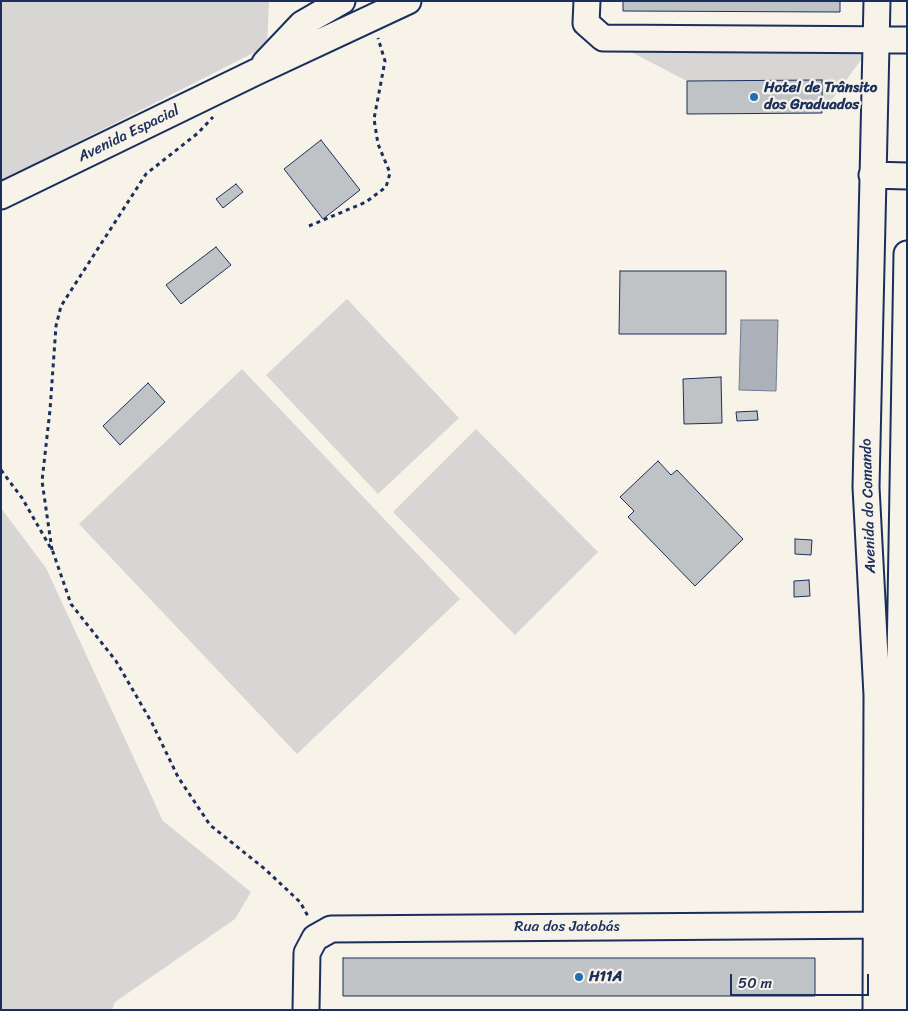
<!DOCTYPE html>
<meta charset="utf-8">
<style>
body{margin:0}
#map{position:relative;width:908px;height:1011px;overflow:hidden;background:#f7f3e8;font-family:Sriracha,sans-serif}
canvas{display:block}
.frame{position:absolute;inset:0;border:2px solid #1b2f5e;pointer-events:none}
.scale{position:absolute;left:730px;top:974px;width:139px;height:22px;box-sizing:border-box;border:2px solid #1b2f5e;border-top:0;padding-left:6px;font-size:15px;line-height:18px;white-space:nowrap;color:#1b2f5e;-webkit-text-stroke:4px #f7f3e8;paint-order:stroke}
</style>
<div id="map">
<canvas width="908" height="1011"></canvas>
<div class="frame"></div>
<div class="scale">50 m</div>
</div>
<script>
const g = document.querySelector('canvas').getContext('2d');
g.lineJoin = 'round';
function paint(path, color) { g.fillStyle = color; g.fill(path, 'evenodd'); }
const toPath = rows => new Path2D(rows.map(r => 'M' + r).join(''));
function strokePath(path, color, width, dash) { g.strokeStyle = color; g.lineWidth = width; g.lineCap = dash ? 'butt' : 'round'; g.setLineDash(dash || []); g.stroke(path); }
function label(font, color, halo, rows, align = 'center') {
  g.font = font + ' Sriracha,sans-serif'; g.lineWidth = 4.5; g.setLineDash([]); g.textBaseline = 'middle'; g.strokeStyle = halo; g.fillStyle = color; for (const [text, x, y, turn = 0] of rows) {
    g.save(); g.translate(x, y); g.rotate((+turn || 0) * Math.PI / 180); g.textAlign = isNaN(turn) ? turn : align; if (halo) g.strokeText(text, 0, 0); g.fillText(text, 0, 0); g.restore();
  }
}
paint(toPath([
 [1,1,269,1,267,46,1,181],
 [604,38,875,41,822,113,821,80,687,81],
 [347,299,459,418,378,494,266,375],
 [242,369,460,599,297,754,79,524],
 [476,429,598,552,515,635,393,512],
 [1,508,46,568,163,821,251,892,235,919,115,1002,112,1010,1,1010]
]), '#d7d6d4');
const water = toPath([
 [741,320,778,320,776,391,739,390,741,320]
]);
paint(water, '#acb0b9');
strokePath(water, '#727c95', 1);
const building = toPath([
 [623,1,840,1,840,12,623,11,623,1],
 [822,80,822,113,687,114,687,81,822,80],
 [321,140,360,190,323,219,284,169,321,140],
 [236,184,243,192,223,208,216,199,236,184],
 [216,247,231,265,181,304,166,285,216,247],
 [620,271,726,271,726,334,619,334,620,271],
 [721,377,722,423,684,424,683,379,721,377],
 [148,383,165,402,120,445,103,426,148,383],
 [757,411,758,420,737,421,736,412,757,411],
 [658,461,671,475,677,470,743,539,695,586,628,517,634,511,620,497,658,461],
 [795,539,812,540,811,555,795,554,795,539],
 [809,580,810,596,794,597,794,581,809,580],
 [343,958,815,958,815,996,343,996,343,958]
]);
paint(building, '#c0c3c5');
strokePath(building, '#1b2f5e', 1);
const minor = toPath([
 [587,1,586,23,603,38,907,40],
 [265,63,302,24,342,1],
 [872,175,907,176],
 [1,196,256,72,408,1],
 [306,1010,307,953,315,938,331,929,893,925],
 [876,1010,877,695,866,487,877,1],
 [894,1010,907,254]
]);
strokePath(minor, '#1b2f5e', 29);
strokePath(toPath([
 [309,226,366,202,386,187,390,173,378,144,374,119,385,61,378,38],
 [1,470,22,498,53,552,71,604,116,661,152,723,178,777,210,825,266,870,300,902,309,918],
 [52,550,42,481,50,410,56,326,61,306,146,174,198,133,213,117]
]), '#1b2f5e', 3, [4, 4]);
strokePath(minor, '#f7f3e8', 25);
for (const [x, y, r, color] of [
 [754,97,5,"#1f6fb2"],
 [579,977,5,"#1f6fb2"]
]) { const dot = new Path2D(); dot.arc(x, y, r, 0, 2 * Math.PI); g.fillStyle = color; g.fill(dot); strokePath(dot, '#f7f3e8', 2); }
label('bold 15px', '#1b2f5e', '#f7f3e8', [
 ["Hotel de Trânsito",764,88],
 ["dos Graduados",764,105],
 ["H11A",589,977]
], 'left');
label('15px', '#1b2f5e', '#f7f3e8', [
 ["Avenida Espacial",129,134,-26],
 ["Avenida do Comando",869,506,-92],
 ["Rua dos Jatobás",567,927]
]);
</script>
